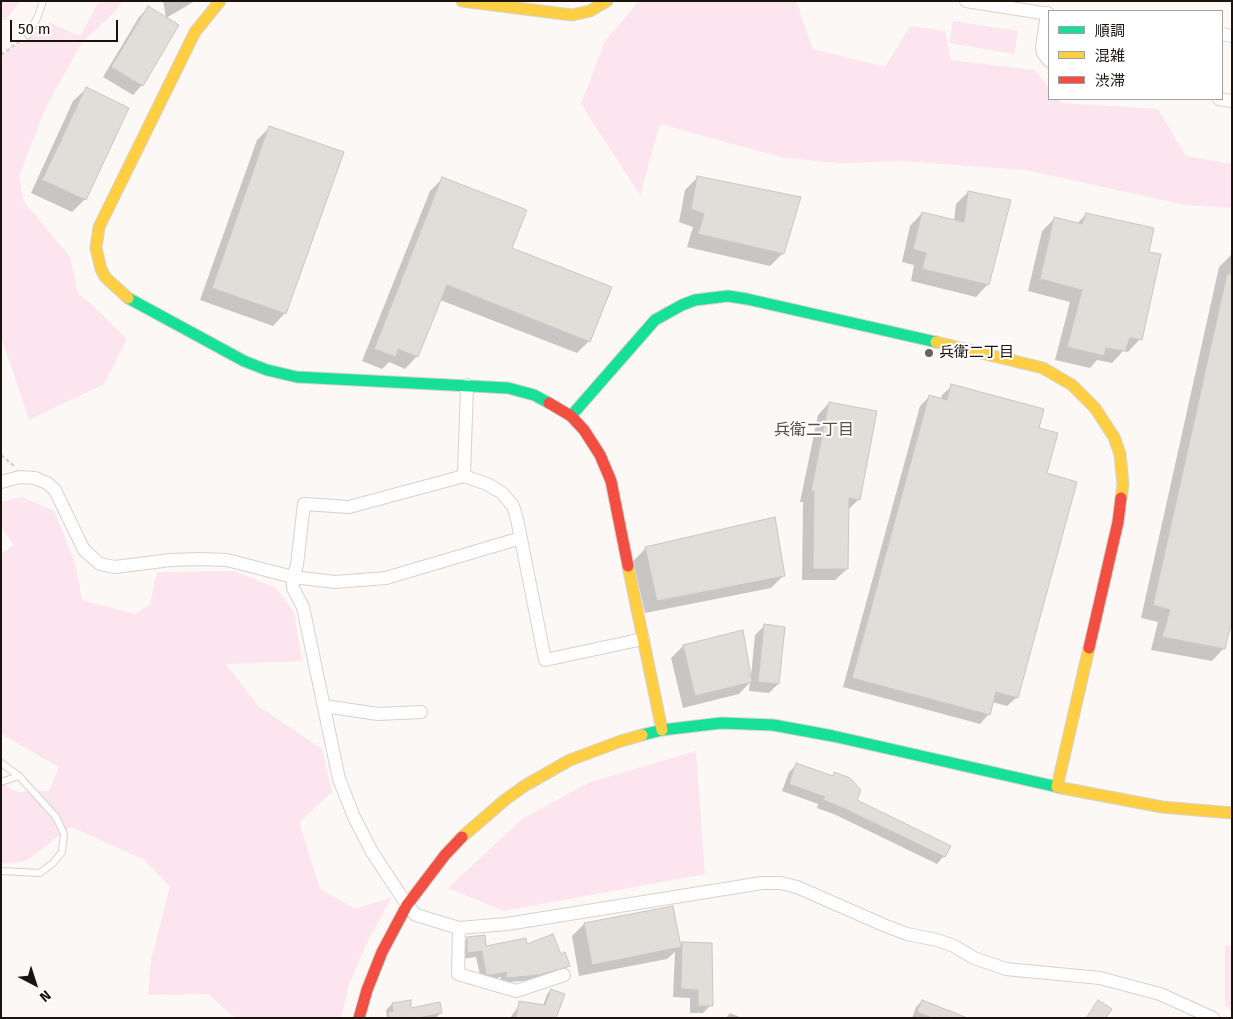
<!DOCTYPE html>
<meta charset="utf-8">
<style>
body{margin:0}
#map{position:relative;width:1233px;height:1019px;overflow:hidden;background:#fbf8f6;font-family:"Fira Sans","Noto Sans JP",sans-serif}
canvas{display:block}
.frame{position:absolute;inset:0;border:2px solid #1a130e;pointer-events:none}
.legend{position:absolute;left:1048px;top:10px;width:175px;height:90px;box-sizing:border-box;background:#fff;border:1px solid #a3a19f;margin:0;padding:6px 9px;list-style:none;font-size:15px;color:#1a130e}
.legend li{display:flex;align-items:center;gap:10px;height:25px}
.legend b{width:25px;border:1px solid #a3a19f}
.north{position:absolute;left:10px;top:959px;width:50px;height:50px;-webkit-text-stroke:4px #fff;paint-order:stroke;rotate:140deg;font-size:14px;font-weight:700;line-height:20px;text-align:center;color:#1a130e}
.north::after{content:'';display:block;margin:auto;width:18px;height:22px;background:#1a130e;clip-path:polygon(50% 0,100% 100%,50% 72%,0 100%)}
.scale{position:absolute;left:10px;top:20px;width:108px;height:22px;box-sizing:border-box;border:2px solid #1a130e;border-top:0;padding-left:6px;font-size:15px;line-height:18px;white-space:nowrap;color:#1a130e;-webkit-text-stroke:4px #fff;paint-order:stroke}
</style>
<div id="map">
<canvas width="1233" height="1019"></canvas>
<div class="frame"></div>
<ul class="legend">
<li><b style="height:6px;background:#16e098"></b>順調</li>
<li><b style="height:6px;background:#ffcf43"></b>混雑</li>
<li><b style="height:6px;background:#f24e42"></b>渋滞</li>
</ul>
<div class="north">N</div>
<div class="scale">50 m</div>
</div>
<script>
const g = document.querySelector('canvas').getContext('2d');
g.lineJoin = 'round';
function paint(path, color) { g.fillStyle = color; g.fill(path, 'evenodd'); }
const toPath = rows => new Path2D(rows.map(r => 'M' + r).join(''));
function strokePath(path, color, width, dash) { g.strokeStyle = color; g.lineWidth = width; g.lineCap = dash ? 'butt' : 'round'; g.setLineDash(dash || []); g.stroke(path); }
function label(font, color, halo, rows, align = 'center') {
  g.font = font + ' "Fira Sans","Noto Sans JP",sans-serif'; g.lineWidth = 4; g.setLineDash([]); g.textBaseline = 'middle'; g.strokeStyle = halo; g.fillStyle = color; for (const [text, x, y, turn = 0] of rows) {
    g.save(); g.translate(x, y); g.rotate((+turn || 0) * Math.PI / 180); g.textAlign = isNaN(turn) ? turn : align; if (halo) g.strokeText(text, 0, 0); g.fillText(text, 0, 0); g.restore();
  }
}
paint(toPath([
 [1,1,20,1,6,20,1,20],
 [99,1,123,1,115,11,81,44,46,107,19,176,24,202,70,257,78,294,89,302,127,339,104,384,29,420,1,337,1,58,9,50,50,23,80,36],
 [639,1,796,1,813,49,885,67,910,26,945,31,951,60,1035,70,1049,88,1049,99,1058,99,1061,103,1158,109,1186,156,1232,164,1232,208,1186,205,1025,170,901,161,839,163,784,158,660,124,640,195,581,104,605,41],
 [953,21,1018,31,1014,54,949,43],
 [22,497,54,511,75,563,82,600,135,614,150,604,157,572,234,571,276,588,294,612,302,661,226,664,258,706,322,749,332,792,299,822,320,889,355,909,392,897,368,940,349,985,341,1018,235,1018,208,994,148,995,151,961,170,886,143,859,71,827,26,861,1,864,1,783,18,792,49,791,59,767,1,734,1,554,14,545,1,527,1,502],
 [696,751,705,874,504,911,448,888,522,819,590,782],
 [1225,945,1232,946,1232,1010,1225,1006]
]), '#fce5ee');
paint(toPath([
 [163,1,195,1,166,18],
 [148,8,142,85,133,95,103,77,139,17],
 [86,89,85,199,72,212,31,193,73,101],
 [270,127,285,313,273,326,200,300,257,140],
 [698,177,783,253,770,266,687,247,693,227,679,222,685,190],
 [442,179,510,248,589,341,577,353,440,300,417,356,405,369,389,362,382,369,362,361,430,191],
 [968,192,988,284,976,297,911,281,914,265,902,262,910,226,922,213,954,221,956,204],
 [1086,214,1148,253,1140,339,1128,352,1123,351,1112,363,1097,360,1090,368,1055,360,1070,302,1028,291,1042,231,1055,218,1077,224],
 [1232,254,1232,615,1224,648,1212,661,1151,650,1158,622,1141,618,1219,267],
 [952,386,1037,429,1045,474,1017,697,1007,706,992,702,989,714,980,724,843,687,920,406,929,397,941,400,942,395],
 [829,403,858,500,847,511,847,569,835,580,802,580,803,502,800,502,818,415],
 [646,548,784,575,771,588,645,613,633,561],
 [764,626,778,684,769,693,749,691,750,682,739,694,683,708,671,658,683,646,751,676,755,635],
 [797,765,831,777,835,774,855,801,944,856,937,864,836,815,817,808,818,804,782,791,789,772],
 [584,924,680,947,683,944,711,1005,703,1013,690,1013,690,998,673,997,675,952,667,959,579,976,572,936],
 [468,938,485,948,526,945,568,966,562,972,532,980,500,983,501,977,484,981,481,980,476,957,461,959,461,944],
 [551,990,555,1018,510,1018,521,1003,543,1006,547,994],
 [922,1001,962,1018,912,1018,916,1007],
 [392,1004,410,1009,441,1012,436,1018,387,1018,386,1010],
 [730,1013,742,1018,726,1018]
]), '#0003');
const building = toPath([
 [148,6,179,25,143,86,111,67,148,6],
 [86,87,129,108,86,200,42,180,86,87],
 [269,126,344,152,286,314,212,288,269,126],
 [697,176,801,197,784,254,698,234,704,214,691,209,697,176],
 [442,177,527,210,512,248,612,287,590,342,447,285,418,357,398,349,396,357,374,349,442,177],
 [968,191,1011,200,989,285,922,269,926,253,913,249,922,212,964,222,968,191],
 [1086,213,1154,228,1149,252,1161,254,1142,340,1130,338,1125,351,1106,348,1104,356,1067,347,1082,290,1040,279,1054,217,1082,224,1086,213],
 [1227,274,1232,274,1232,620,1225,649,1162,637,1170,610,1153,605,1227,274],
 [951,384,1044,409,1039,428,1058,433,1047,473,1077,482,1018,698,996,692,990,715,852,678,929,395,947,400,951,384],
 [829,402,877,411,860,500,849,498,848,569,813,569,814,491,811,491,829,402],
 [775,517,785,576,657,601,645,547,775,517],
 [764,624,785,627,779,684,758,682,764,624],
 [743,630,752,682,695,696,683,645,743,630],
 [796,763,833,776,834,772,850,778,861,790,857,800,951,846,945,857,843,808,823,800,825,797,789,784,796,763],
 [673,906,681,947,592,965,584,923,673,906],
 [553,934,561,954,565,952,570,966,539,975,506,978,507,972,491,975,486,974,482,951,467,953,467,937,485,935,486,946,526,938,527,944,553,934],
 [682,942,712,943,713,1006,698,1006,698,990,681,989,682,942],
 [551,989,565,994,556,1018,516,1018,519,1001,545,1005,551,989],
 [411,1000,411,1008,440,1002,442,1013,418,1018,389,1018,388,1012,393,1011,392,1003,411,1000],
 [922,1000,965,1017,965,1018,932,1018,917,1012,922,1000],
 [1098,1000,1112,1009,1106,1018,1086,1018,1098,1000]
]);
paint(building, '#e1ded9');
strokePath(building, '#cac6c2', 1);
const lane = toPath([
 [28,35,38,16,43,1],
 [1,763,19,776,56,817,64,834,62,852,53,863,40,873,1,871],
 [1,782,19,776]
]);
const street = toPath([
 [966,1,1049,14],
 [1047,13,1042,47,1043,53,1049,61],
 [1222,34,1232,36],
 [1219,99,1232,101],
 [464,476,467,385],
 [1,482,20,477,35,478,47,483,55,490,84,550,100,564,115,567,170,560,200,559,227,560,293,577,335,582,386,578,521,538],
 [643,639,545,660,517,519,513,506,502,493,487,484,464,476,349,507,304,504,297,565,293,577,293,588,303,607,339,779,354,817,372,852,407,905,416,915,459,928,507,924,762,883,781,883,797,887,886,926,907,934,937,940,954,946,974,958,1006,969,1100,978,1160,994,1213,1018],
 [324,706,378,714,421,712],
 [459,928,458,974,516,991,564,975]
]);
const fast = toPath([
 [128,298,244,361,267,370,297,377,508,388,534,395,549,403],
 [571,416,655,320,682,305,695,300,728,296,747,299,936,342],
 [642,735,662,730,721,723,773,725,833,736,1062,788]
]);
const slow = toPath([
 [462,1,572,15,590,11,607,1],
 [128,298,105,277,101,269,96,248,99,227,195,32,220,1],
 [936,342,1043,368,1072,385,1095,408,1114,437,1120,454,1123,485,1121,498],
 [628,566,662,730],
 [1057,787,1089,648],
 [1062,788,1162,807,1232,813],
 [462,837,506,799,526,785,570,760,621,741,642,735]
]);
const jam = toPath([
 [549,403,571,416,584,430,600,455,611,481,628,566],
 [1089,648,1118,522,1121,498],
 [359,1018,367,990,382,952,407,905,445,855,462,837]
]);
strokePath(lane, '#d7d2ce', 8);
strokePath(street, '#d7d2ce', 14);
strokePath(fast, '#d7d2ce', 13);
strokePath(slow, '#d7d2ce', 13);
strokePath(jam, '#d7d2ce', 13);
strokePath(toPath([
 [1,55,20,41],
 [1,455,14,466]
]), '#d4d3d1', 2.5, [4, 2.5]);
strokePath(lane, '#fefefe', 6);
strokePath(street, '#fefefe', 12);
strokePath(fast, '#16e098', 11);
strokePath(slow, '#ffcf43', 11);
strokePath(jam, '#f24e42', 11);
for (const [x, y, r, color] of [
 [929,353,5,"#69635f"]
]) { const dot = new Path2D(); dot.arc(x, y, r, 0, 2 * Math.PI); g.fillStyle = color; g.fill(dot); strokePath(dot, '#fff', 2); }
label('15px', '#1a130e', '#fff', [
 ["兵衛二丁目",939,353]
], 'left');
label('16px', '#5f4e42', '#fff', [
 ["兵衛二丁目",814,431]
]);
</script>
